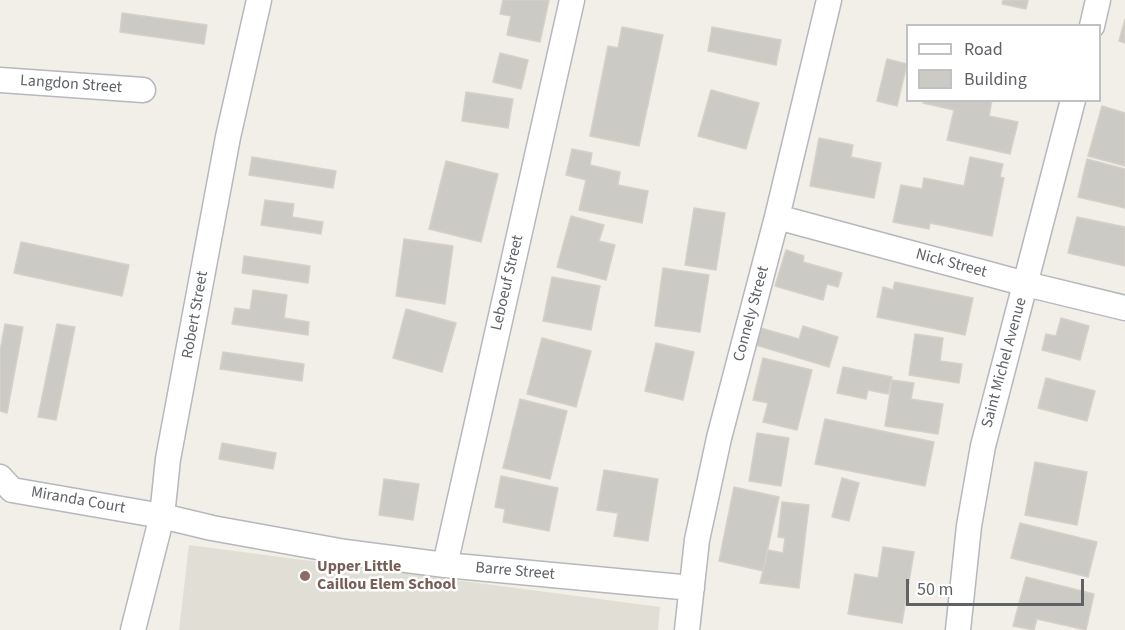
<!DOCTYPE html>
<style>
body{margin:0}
#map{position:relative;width:1125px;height:630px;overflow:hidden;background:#f1efe8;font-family:"Source Sans 3",sans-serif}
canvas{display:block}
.legend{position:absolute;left:906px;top:24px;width:195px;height:78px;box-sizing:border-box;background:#fff;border:2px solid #bfc1c3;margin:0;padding:8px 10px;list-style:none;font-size:18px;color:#5f6368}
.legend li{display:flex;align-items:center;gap:12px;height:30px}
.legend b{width:30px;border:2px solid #bfc1c3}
.scale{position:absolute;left:906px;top:579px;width:178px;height:27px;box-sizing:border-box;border:3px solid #5f6368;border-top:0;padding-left:8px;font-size:18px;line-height:21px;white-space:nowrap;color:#5f6368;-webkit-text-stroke:4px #fff;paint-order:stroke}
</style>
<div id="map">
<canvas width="1125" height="630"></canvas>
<ul class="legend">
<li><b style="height:8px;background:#fff"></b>Road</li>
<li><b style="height:16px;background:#cccac5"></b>Building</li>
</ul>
<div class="scale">50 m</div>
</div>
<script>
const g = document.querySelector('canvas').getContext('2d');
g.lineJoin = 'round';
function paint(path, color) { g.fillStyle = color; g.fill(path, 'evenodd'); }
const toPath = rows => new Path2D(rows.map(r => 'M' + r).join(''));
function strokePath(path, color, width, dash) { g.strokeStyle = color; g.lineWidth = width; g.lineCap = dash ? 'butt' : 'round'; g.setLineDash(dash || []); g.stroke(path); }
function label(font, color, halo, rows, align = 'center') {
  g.font = font + ' "Source Sans 3",sans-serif'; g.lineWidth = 5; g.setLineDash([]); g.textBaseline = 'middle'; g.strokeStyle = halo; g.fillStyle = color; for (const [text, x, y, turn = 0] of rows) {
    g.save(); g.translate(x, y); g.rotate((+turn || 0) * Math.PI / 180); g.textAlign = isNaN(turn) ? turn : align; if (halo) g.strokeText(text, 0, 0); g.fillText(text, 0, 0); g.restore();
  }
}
paint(toPath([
 [189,545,660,607,658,630,179,630]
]), '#e1ded6');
const building = toPath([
 [503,0,549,0,540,42,507,35,511,16,500,14,503,0],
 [1003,0,1028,0,1026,9,1002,4,1003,0],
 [122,13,207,25,204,44,120,32,122,13],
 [1125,19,1125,43,1119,41,1125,19],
 [622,27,663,35,639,146,590,136,608,46,618,48,622,27],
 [712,27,781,40,776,65,708,51,712,27],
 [500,53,528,60,521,89,493,82,500,53],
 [887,59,907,64,897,106,877,101,887,59],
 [711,90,759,103,746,149,698,136,711,90],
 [466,92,513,99,508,128,462,121,466,92],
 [924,100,992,100,989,116,1018,122,1010,154,947,140,954,110,923,103,924,100],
 [1102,106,1125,113,1125,166,1088,156,1102,106],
 [819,138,853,145,851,157,881,163,874,198,810,186,819,138],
 [572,149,592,153,590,165,620,172,618,185,648,191,642,223,579,210,586,180,566,175,572,149],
 [252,157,336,171,333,188,249,175,252,157],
 [970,157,1003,164,1000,177,1004,178,992,236,930,223,929,229,893,222,901,185,922,189,924,178,964,186,970,157],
 [1087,159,1125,169,1125,208,1078,197,1087,159],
 [446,161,498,174,481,242,429,229,446,161],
 [265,200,294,204,292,217,323,222,321,234,261,225,265,200],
 [694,208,725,213,716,270,685,265,694,208],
 [571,216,604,225,599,241,615,245,606,280,557,267,571,216],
 [1077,217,1125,227,1125,266,1068,253,1077,217],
 [404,239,453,246,445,304,396,296,404,239],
 [21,242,129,265,122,296,14,273,21,242],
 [786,250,804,256,803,262,842,273,838,287,827,284,823,300,775,286,786,250],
 [244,256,310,266,308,283,242,273,244,256],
 [663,268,709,275,700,332,655,326,663,268],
 [552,277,600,286,591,330,543,321,552,277],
 [895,282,973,298,965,335,877,317,883,287,893,290,895,282],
 [253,290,287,295,284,318,309,322,308,335,232,324,235,308,250,310,253,290],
 [406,309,456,323,442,372,393,358,406,309],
 [1061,318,1089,326,1080,360,1042,350,1046,334,1056,336,1061,318],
 [5,324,23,327,7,413,0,411,0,351,5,324],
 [57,324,75,327,56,420,38,417,57,324],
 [803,326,838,337,829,367,756,345,761,328,799,339,803,326],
 [915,334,943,338,940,361,962,364,959,383,909,375,915,334],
 [542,338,591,351,576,407,527,394,542,338],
 [656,343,694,352,683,400,645,391,656,343],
 [223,352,304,364,302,381,220,369,223,352],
 [763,358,812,370,797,430,763,422,768,403,753,400,763,358],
 [843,367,892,377,888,394,868,390,866,399,837,393,843,367],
 [1046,378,1095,391,1087,421,1038,408,1046,378],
 [892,380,914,383,911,399,943,404,938,434,885,426,892,380],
 [520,399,567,411,550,479,503,468,520,399],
 [825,419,934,442,925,486,815,464,825,419],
 [757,433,789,438,781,486,749,481,757,433],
 [222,443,276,453,273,469,219,459,222,443],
 [1035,462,1087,472,1077,525,1025,515,1035,462],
 [604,470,658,479,648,541,614,536,618,513,597,510,604,470],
 [501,476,558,488,549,531,503,522,505,509,495,507,501,476],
 [842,478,859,483,849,521,832,517,842,478],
 [384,479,419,484,413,520,379,515,384,479],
 [734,487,779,497,763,571,719,561,734,487],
 [782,502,809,505,799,588,760,583,768,550,783,553,785,538,778,537,782,502],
 [1020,523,1097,542,1088,577,1011,558,1020,523],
 [883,547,914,552,902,623,848,614,855,574,878,578,883,547],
 [1026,577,1094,594,1086,630,1037,619,1034,630,1013,626,1026,577]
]);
paint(building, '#cccac5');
strokePath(building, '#d6d1c6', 1.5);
const street = toPath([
 [1092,26,1098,0],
 [0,80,143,90],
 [777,217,1026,284,1125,308],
 [0,477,12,490,162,516,212,528,345,552,445,565,692,588],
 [445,565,572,0],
 [133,630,162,516,168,459,228,137,259,0],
 [687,630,697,540,719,438,777,217,829,0],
 [958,630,969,526,983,446,1073,100]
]);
strokePath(street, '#b5b8bc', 27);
strokePath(street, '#fff', 24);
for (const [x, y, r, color] of [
 [305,576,6,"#8d6e63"]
]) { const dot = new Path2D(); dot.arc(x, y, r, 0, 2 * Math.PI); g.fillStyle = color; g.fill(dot); strokePath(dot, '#fff', 2); }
label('16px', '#5f6368', '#fff', [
 ["Langdon Street",71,85,4],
 ["Nick Street",951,264,15],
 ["Leboeuf Street",508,283,-77],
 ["Connely Street",752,314,-75],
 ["Robert Street",196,315,-80],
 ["Saint Michel Avenue",1005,363,-75],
 ["Miranda Court",78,501,10],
 ["Barre Street",515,572,5]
]);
label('bold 16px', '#785e54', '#fff', [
 ["Upper Little",317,567],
 ["Caillou Elem School",317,585]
], 'left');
</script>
